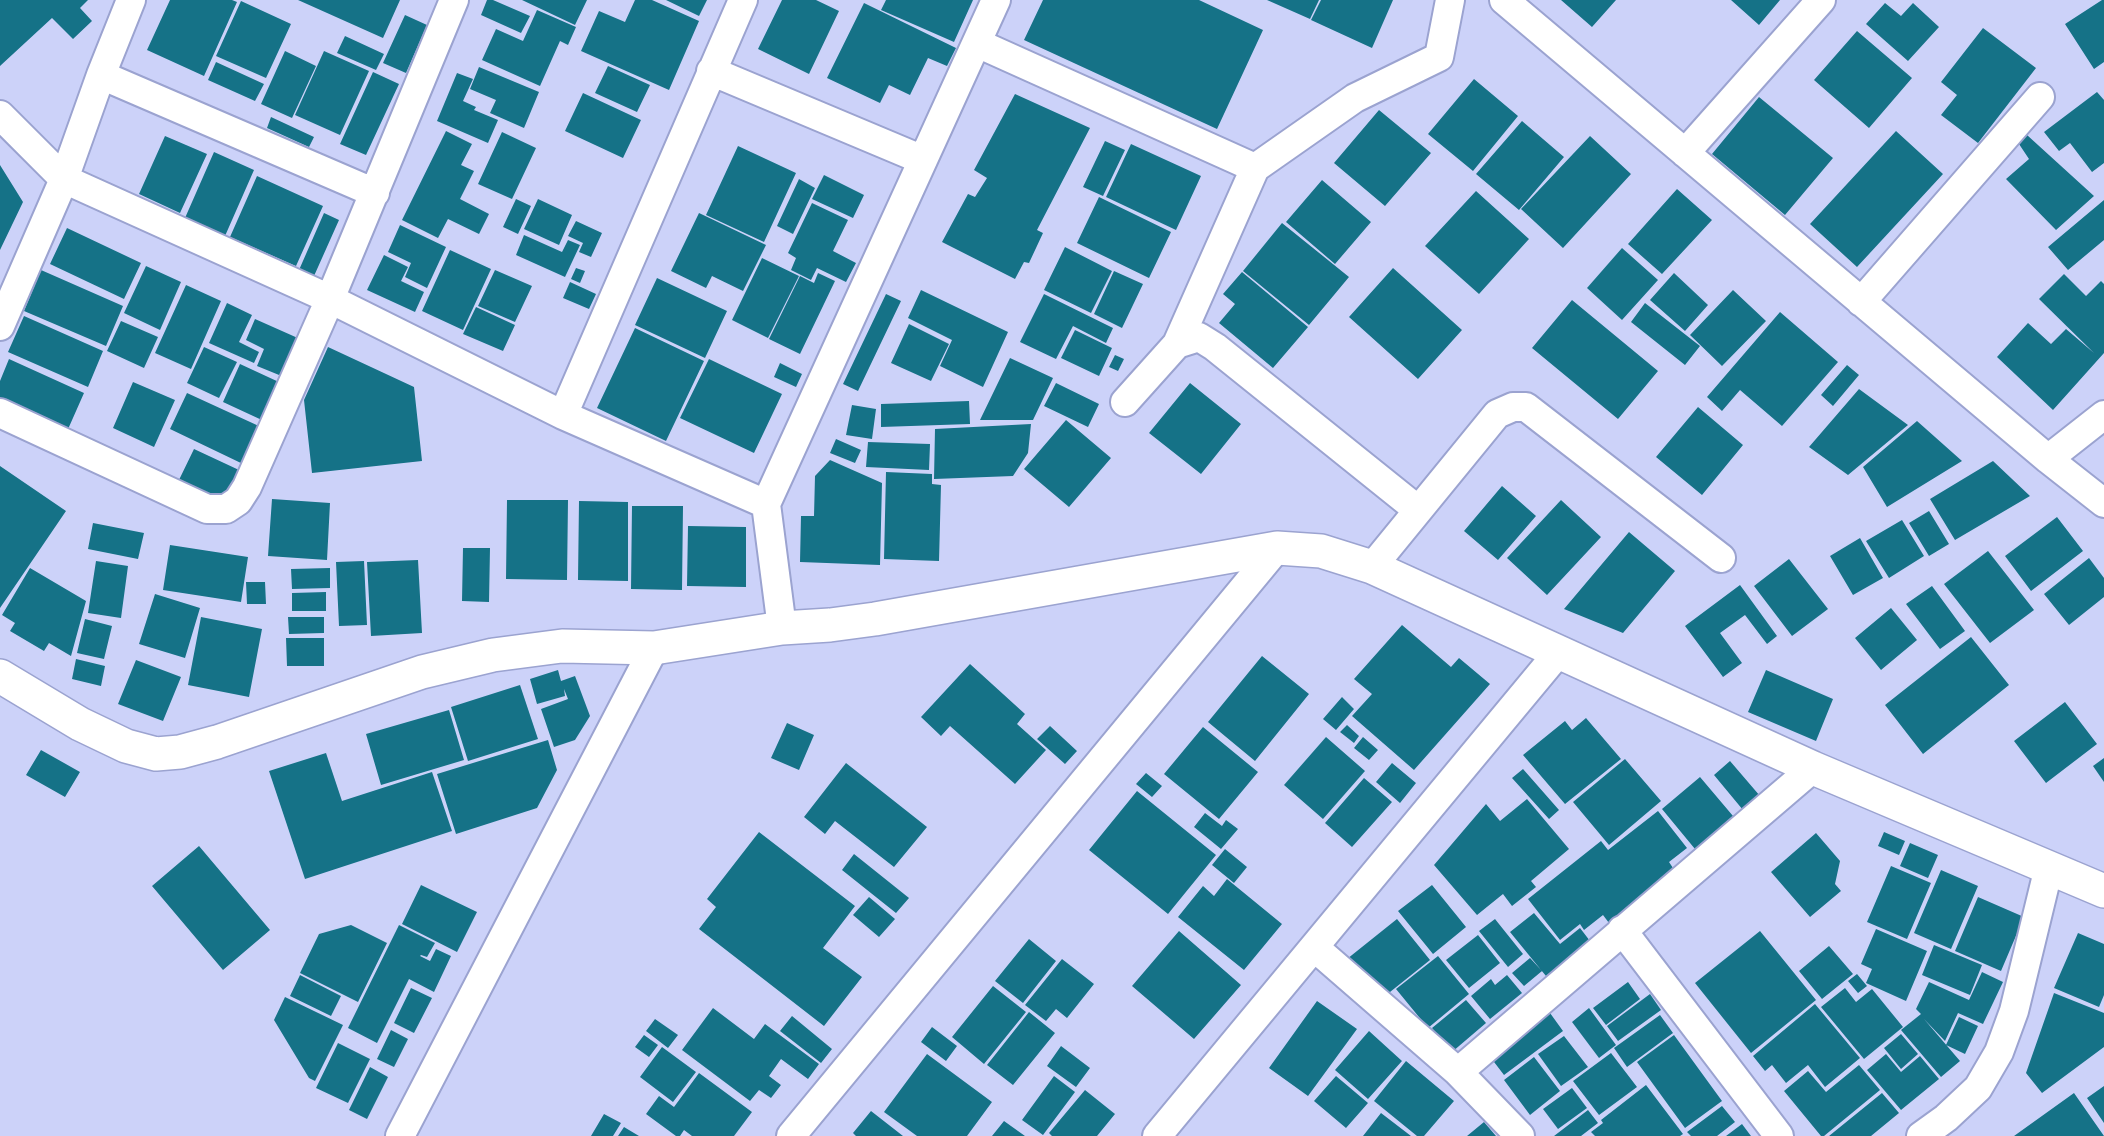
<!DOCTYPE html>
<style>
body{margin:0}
canvas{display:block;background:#ccd2f9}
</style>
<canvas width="2104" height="1136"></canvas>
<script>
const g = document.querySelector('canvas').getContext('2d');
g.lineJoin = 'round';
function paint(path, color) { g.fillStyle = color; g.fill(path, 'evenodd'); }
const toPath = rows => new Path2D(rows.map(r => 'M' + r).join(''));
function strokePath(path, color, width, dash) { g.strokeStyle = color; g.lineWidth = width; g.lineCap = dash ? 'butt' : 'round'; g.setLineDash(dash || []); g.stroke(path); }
paint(toPath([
 [0,0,88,0,80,8,92,21,73,39,52,18,0,66],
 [170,0,232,0,237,2,204,76,147,50],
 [298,0,400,0,383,38],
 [487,0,493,0,530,16,521,33,481,15],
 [522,0,587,0,575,25],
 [635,0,652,0,699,21,669,90,581,51,599,11,625,22],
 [666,0,707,0,699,16],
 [782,0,816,0,839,11,809,74,758,49],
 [886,0,973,0,954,42,881,10],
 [1043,0,1199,0,1263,30,1217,129,1024,40],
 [1267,0,1319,0,1310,19],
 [1321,0,1393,0,1372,48,1311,20],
 [1561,0,1616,0,1592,27],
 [1731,0,1780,0,1759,25],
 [2102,0,2104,0,2104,62,2094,69,2065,24],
 [241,1,291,24,266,78,216,56],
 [864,3,956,48,947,66,928,58,910,95,889,85,880,103,827,78],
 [1885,3,1901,16,1913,3,1939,27,1908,61,1866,24],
 [537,10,576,27,568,45,560,41,540,86,482,60,496,29,523,41],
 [405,15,427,25,406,73,383,63],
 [1983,28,2036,68,1978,143,1941,115,1957,95,1941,82],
 [1857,31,1912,78,1869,128,1814,80],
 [345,36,384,54,376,70,337,53],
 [285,51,316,66,292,118,261,104],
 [324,51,369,71,340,135,295,115],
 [216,62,264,84,255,101,208,80],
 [608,66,650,85,637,112,595,93],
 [479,67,539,92,524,128,490,113,496,100,470,89],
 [373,72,399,84,366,155,340,144],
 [457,73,473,79,463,101,476,107,474,110,498,120,488,143,437,121],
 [1474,79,1518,116,1473,171,1428,134],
 [2097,92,2104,100,2104,163,2092,172,2070,143,2059,151,2044,132],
 [583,93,641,120,623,158,565,131],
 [1015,94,1090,128,1037,230,1043,233,1029,263,1024,262,1015,279,942,242,968,194,975,197,987,178,974,170],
 [1759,97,1833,158,1785,215,1712,154],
 [1379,110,1431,153,1385,206,1334,163],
 [271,117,314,137,309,147,267,128],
 [1522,121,1564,157,1519,210,1476,174],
 [446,131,472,144,461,165,474,171,460,199,489,214,479,234,448,219,438,238,402,220],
 [1896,131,1943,174,1857,267,1810,224],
 [502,132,536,148,512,199,478,184],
 [2027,135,2094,196,2056,230,2006,179,2029,159,2019,144],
 [165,136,207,154,180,213,139,194],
 [1590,136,1631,174,1563,248,1521,209],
 [1105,141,1125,150,1103,196,1083,187],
 [1131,144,1201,176,1176,230,1106,197],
 [738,146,796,173,764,242,706,215],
 [214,152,254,170,225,236,185,218],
 [0,165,23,202,0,250],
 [824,175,864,195,853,218,812,199],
 [257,176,323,206,296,266,230,237],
 [799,179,815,188,793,234,777,226],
 [1322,180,1371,222,1335,264,1286,222],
 [1677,189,1712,220,1662,274,1628,244],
 [1476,191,1529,239,1479,294,1425,246],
 [1099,197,1171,232,1149,278,1077,243],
 [516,199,531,206,518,234,503,227],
 [538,199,572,215,559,245,524,229],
 [2104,200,2104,240,2068,270,2048,247],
 [812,203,848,220,833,251,856,263,846,282,817,268,811,280,791,270,796,258,788,253],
 [324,213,339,220,314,276,299,270],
 [699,213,766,245,743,291,712,276,706,288,671,271],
 [576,221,602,233,591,257,579,252,583,243,568,236],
 [1282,223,1349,277,1309,325,1243,271],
 [400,225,446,247,427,288,405,277,411,263,388,252],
 [67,228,141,263,124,299,50,264],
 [524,235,562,252,568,240,580,245,565,277,516,255],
 [1065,247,1112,271,1091,313,1044,290],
 [1622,248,1658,280,1622,320,1587,288],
 [450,250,491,269,463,330,422,311],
 [384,255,408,267,401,281,424,292,415,312,367,290],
 [762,258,799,276,768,338,732,320],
 [146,266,181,282,160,330,124,313],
 [576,268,585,271,580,283,571,279],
 [1393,268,1462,330,1418,379,1349,317],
 [41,270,123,306,106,346,24,311],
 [495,270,532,286,515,322,478,306],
 [1114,271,1143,284,1122,328,1094,314],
 [1242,272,1308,327,1273,368,1219,323,1235,304,1223,294],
 [818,273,835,281,800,354,769,339,800,276,814,283],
 [1674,273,1708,305,1685,331,1650,300],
 [2064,274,2086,296,2101,281,2104,284,2104,353,2053,410,1997,357,2028,323,2051,344,2066,329,2094,353,2039,299],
 [657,278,727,311,705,358,635,325],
 [570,282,596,294,589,309,563,298],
 [186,285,221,301,191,369,155,353],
 [921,290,1008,332,983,387,940,366,952,340,908,318],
 [1733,290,1766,321,1722,366,1690,335],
 [886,294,901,301,858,391,843,384],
 [1044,294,1113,328,1106,343,1073,326,1056,359,1020,342],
 [1572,300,1658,371,1618,419,1532,348],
 [227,303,252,315,239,342,259,352,254,363,209,343],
 [1645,303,1700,346,1685,365,1631,322],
 [476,307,515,325,503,351,463,334],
 [1780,312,1838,362,1782,426,1740,390,1722,411,1707,397],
 [24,316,103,351,88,387,8,352],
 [255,319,300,339,284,377,257,366,264,349,246,340],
 [121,321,158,337,144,368,107,351],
 [909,324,949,344,931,381,891,363],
 [635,328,704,361,666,441,597,408],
 [1075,330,1112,348,1099,376,1061,358],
 [204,347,237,362,219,398,187,383],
 [328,347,414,387,422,461,312,473,304,400],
 [1115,355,1124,359,1118,371,1109,367],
 [1010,358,1053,378,1033,420,980,420],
 [9,359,84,393,65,436,0,407,0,381],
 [709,359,782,394,754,453,680,418],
 [780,363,802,374,796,387,774,377],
 [240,364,281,383,264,421,223,402],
 [1847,365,1859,375,1833,406,1821,395],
 [133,382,175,400,154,447,113,428],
 [1056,383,1099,404,1088,427,1044,406],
 [1190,383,1241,424,1201,474,1149,433],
 [1859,389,1908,425,1848,475,1809,447],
 [187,393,261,427,243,464,170,429],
 [969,401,970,424,881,427,881,404],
 [852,405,876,409,872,439,846,435],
 [1698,407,1743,445,1702,495,1656,457],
 [1066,420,1111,458,1069,507,1024,469],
 [1917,421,1962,461,1887,507,1863,467],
 [1031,424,1028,453,1013,476,934,479,935,429],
 [836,439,861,450,855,463,830,453],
 [868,442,930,444,929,470,866,467],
 [194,449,239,470,224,503,178,482],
 [830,460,882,483,880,565,800,562,801,516,814,516,815,476],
 [1993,461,2030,496,1955,540,1930,499],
 [0,466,66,511,0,608],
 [886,472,932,474,932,484,941,485,939,561,884,559],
 [1502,486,1536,516,1498,560,1464,531],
 [272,499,330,503,327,560,268,556],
 [507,500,568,500,567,580,506,579],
 [1561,500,1601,537,1547,595,1507,558],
 [579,501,628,502,628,581,578,580],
 [632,506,683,506,682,590,631,589],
 [1929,511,1949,544,1929,556,1909,523],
 [2057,517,2083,551,2031,591,2005,556],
 [1902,520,1924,556,1889,578,1866,541],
 [93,523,144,533,138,559,88,549],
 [688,526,746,527,746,587,687,586],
 [1629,532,1675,571,1623,633,1564,609],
 [1860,538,1883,578,1853,595,1830,556],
 [170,545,248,557,241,602,163,590],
 [463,548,490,548,489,602,462,601],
 [1988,551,2034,610,1990,643,1944,584],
 [2089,558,2104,578,2104,597,2069,625,2044,594],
 [1789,559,1828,609,1792,636,1754,586],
 [418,560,422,633,371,636,367,562],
 [96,561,128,566,121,618,88,613],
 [364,561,367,625,339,626,336,562],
 [30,568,86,601,71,656,49,643,44,651,10,631,15,623,2,615],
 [330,568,330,588,292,589,291,569],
 [246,582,265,582,266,604,247,604],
 [1740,585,1777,636,1767,644,1745,615,1720,633,1742,663,1723,677,1685,626],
 [1932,586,1965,631,1940,649,1906,604],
 [326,592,326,611,292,611,292,593],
 [155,594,200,608,185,658,139,644],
 [1891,608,1917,640,1881,670,1855,638],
 [201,617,262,629,249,697,188,685],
 [288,617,324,617,324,633,289,634],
 [85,619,112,626,104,659,77,653],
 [1402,625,1451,667,1459,658,1490,684,1414,770,1352,716,1372,694,1354,679],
 [1971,637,2009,685,1923,754,1885,705],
 [286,638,324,638,324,666,287,666],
 [1262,656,1309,694,1255,761,1208,722],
 [76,659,105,666,101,686,72,679],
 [136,660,181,677,163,721,118,704],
 [970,664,1025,714,1017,724,1046,750,1015,784,950,726,941,736,921,717],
 [558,670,561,681,575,676,590,716,575,740,554,747,541,709,568,699,564,689,565,696,537,704,530,679],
 [1766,670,1833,699,1816,741,1748,712],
 [520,685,538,739,468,761,451,707],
 [1342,697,1354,709,1336,730,1323,719],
 [2065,702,2097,744,2046,783,2014,741],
 [449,710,464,760,381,785,366,734],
 [1586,718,1621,759,1565,804,1523,755,1565,721,1572,730],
 [787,723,814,735,799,770,771,758],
 [1347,725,1359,736,1354,743,1340,732],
 [1050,726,1077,751,1065,764,1037,739],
 [1203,727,1258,772,1219,819,1164,774],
 [1326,737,1365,771,1323,819,1284,785],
 [1363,737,1378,750,1369,760,1354,748],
 [548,740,557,770,537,808,456,834,437,774],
 [41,750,80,772,65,797,26,775],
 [326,753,342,801,432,772,452,831,305,879,269,771],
 [2104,758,2104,782,2093,766],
 [1625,759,1661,801,1609,845,1573,802],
 [1730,761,1760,796,1743,810,1714,775],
 [846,763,927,827,894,867,835,821,825,834,804,817],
 [1392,763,1416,783,1400,803,1376,782],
 [1523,769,1559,810,1549,819,1512,778],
 [1146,773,1162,786,1152,797,1136,784],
 [1700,777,1733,816,1695,849,1662,809],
 [1364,778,1392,802,1352,847,1325,823],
 [1137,791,1216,855,1168,914,1089,850],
 [1527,799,1569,849,1531,881,1536,887,1512,906,1503,894,1477,915,1434,865,1486,804,1500,821],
 [1658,811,1687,848,1669,862,1675,871,1609,923,1603,915,1584,930,1580,924,1560,940,1528,899,1601,841,1608,850],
 [1205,813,1222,826,1226,820,1238,829,1221,849,1194,827],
 [759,832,855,906,823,948,862,977,824,1026,699,929,716,907,707,899],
 [1884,832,1905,841,1899,855,1878,846],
 [1816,833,1840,861,1835,884,1841,891,1810,917,1771,872],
 [1910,843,1938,855,1928,878,1900,866],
 [199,846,270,930,223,970,152,886],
 [1225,849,1247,867,1234,883,1212,865],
 [854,854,909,898,896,913,842,870],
 [1891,866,1931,883,1907,939,1867,922],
 [1941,870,1978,886,1951,949,1914,933],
 [1227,879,1282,924,1244,970,1178,917,1203,886,1214,896],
 [421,885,477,912,457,952,402,924],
 [1432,885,1466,927,1433,954,1398,911],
 [869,897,895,919,879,937,853,915],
 [1978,897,2024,917,2001,971,1955,951],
 [1534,913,1560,944,1580,928,1590,941,1546,976,1510,932],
 [1397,919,1430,960,1380,1000,1347,959],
 [1495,919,1523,954,1508,967,1479,931],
 [351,925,387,943,358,1002,300,973,319,934],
 [399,925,435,943,427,957,421,955,420,956,430,961,436,949,451,956,434,992,409,979,377,1043,348,1028],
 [1876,929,1927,951,1906,1001,1866,983,1872,969,1861,964],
 [1179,931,1241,985,1194,1039,1132,986],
 [1760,931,1816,1000,1751,1053,1695,983],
 [2078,933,2104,944,2104,995,2099,1007,2054,988],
 [1478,935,1500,963,1469,988,1446,960],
 [1029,939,1056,961,1023,1003,995,981],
 [1934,945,1982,965,1970,995,1922,975],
 [1829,946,1853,974,1822,999,1799,971],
 [1438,956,1469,994,1428,1028,1396,989],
 [1530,958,1542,971,1524,986,1512,973],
 [1062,959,1094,984,1067,1018,1056,1009,1046,1021,1025,1005],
 [1982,972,2003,982,1983,1024,1958,1013,1945,1041,1924,1019,1960,1061,1941,1077,1901,1030,1921,1014,1916,1009,1929,982,1969,1000],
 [1857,974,1867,986,1858,993,1848,981],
 [300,975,341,996,331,1016,290,996],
 [1507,975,1522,993,1490,1019,1471,996,1491,979,1495,985],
 [1628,982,1640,999,1606,1025,1593,1008],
 [993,986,1026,1012,984,1064,952,1037],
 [411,988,432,998,414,1033,394,1023],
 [1845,988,1856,1002,1872,989,1903,1027,1864,1059,1821,1007],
 [2054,993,2104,1013,2104,1047,2042,1093,2026,1073],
 [1650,994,1661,1010,1618,1041,1607,1026],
 [285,997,343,1025,315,1081,309,1078,274,1020],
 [1466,1000,1486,1023,1452,1052,1432,1028],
 [1317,1001,1357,1029,1308,1096,1269,1068],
 [1815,1004,1860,1058,1825,1087,1808,1065,1786,1083,1772,1065,1765,1071,1753,1056],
 [713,1008,754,1039,765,1024,819,1064,808,1079,781,1059,769,1076,781,1085,771,1098,759,1090,750,1101,682,1050],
 [1589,1008,1616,1045,1599,1058,1572,1022],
 [1029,1012,1055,1033,1013,1085,987,1065],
 [1550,1013,1563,1031,1504,1075,1491,1058],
 [1660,1015,1673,1033,1627,1067,1614,1048],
 [792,1016,832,1049,821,1063,780,1031],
 [1959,1017,1978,1026,1965,1054,1946,1045],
 [655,1019,678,1035,668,1048,646,1031],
 [932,1027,957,1046,946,1061,921,1042],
 [391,1030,408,1039,394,1067,377,1059],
 [1369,1031,1402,1061,1368,1099,1335,1070],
 [1901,1034,1918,1054,1901,1069,1884,1048],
 [644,1035,658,1045,649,1057,635,1047],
 [1674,1035,1722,1101,1685,1128,1637,1062],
 [1564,1036,1588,1067,1561,1086,1538,1054],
 [338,1043,370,1059,348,1103,316,1088],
 [1061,1046,1090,1068,1076,1087,1047,1066],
 [662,1047,696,1072,673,1102,640,1077],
 [1611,1053,1637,1087,1599,1115,1573,1081],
 [927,1054,992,1102,967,1136,917,1136,884,1112],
 [1886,1054,1901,1072,1920,1056,1939,1079,1901,1110,1867,1070],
 [1534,1057,1560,1091,1530,1115,1504,1080],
 [1406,1061,1454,1101,1424,1136,1417,1136,1374,1101],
 [1859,1065,1880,1090,1824,1136,1821,1136,1784,1091,1808,1071,1826,1092],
 [370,1067,388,1077,367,1119,349,1110],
 [699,1073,752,1112,734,1136,692,1136,684,1130,680,1136,676,1136,646,1114,659,1096,674,1107],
 [1054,1076,1075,1092,1043,1135,1022,1120],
 [1336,1076,1368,1103,1346,1128,1314,1101],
 [1646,1085,1683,1134,1680,1136,1595,1136,1591,1132,1603,1123,1601,1120],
 [2104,1086,2104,1123,2087,1098],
 [1572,1088,1587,1108,1558,1129,1543,1109],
 [1085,1090,1115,1114,1097,1136,1052,1136,1049,1133],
 [1882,1093,1899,1113,1871,1136,1829,1136],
 [2074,1093,2104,1136,2014,1136],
 [1722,1106,1735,1122,1717,1136,1691,1136,1687,1132],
 [1588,1110,1598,1123,1581,1136,1554,1136],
 [871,1111,903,1136,856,1136,853,1133],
 [1381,1113,1411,1136,1363,1136],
 [604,1114,621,1123,613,1136,591,1136],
 [1004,1121,1025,1136,992,1136],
 [1484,1122,1496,1136,1467,1136],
 [1742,1124,1751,1136,1726,1136],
 [624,1127,639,1136,618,1136]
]), '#157287');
const minor = toPath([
 [1504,0,2048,459,2104,503],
 [977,43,1255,168,1177,344],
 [711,71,923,160],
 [101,75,375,193],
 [0,115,64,179,330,299,563,415,766,504,996,0],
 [1685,153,1821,0],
 [1255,168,1355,98,1439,57,1450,0],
 [1861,302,2040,97],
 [0,326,64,179,101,75,131,0],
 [1125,402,1177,344,1199,337,1215,347,1418,510],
 [0,413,207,509,226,509,238,501,247,487,330,299,454,0],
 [563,415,743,0],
 [2048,459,2104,415],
 [766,504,782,628],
 [1372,567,1497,414,1513,407,1526,407,1721,558],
 [1622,930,1779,1136],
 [1314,947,1458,1072,1520,1136],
 [1458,1072,1813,768],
 [400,1136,654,648],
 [791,1136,1277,548],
 [1157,1136,1558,653],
 [1921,1136,1946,1118,1978,1088,1999,1052,2014,1011,2049,867]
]);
const tertiary = toPath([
 [0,676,80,724,126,746,156,754,180,752,217,742,422,672,493,655,562,646,654,648,782,628,830,625,875,619,1277,548,1321,551,1372,567,1813,768,2104,891]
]);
strokePath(minor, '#9ba3d0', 32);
strokePath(tertiary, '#9ba3d0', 36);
strokePath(minor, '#fff', 28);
strokePath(tertiary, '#fff', 33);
</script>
